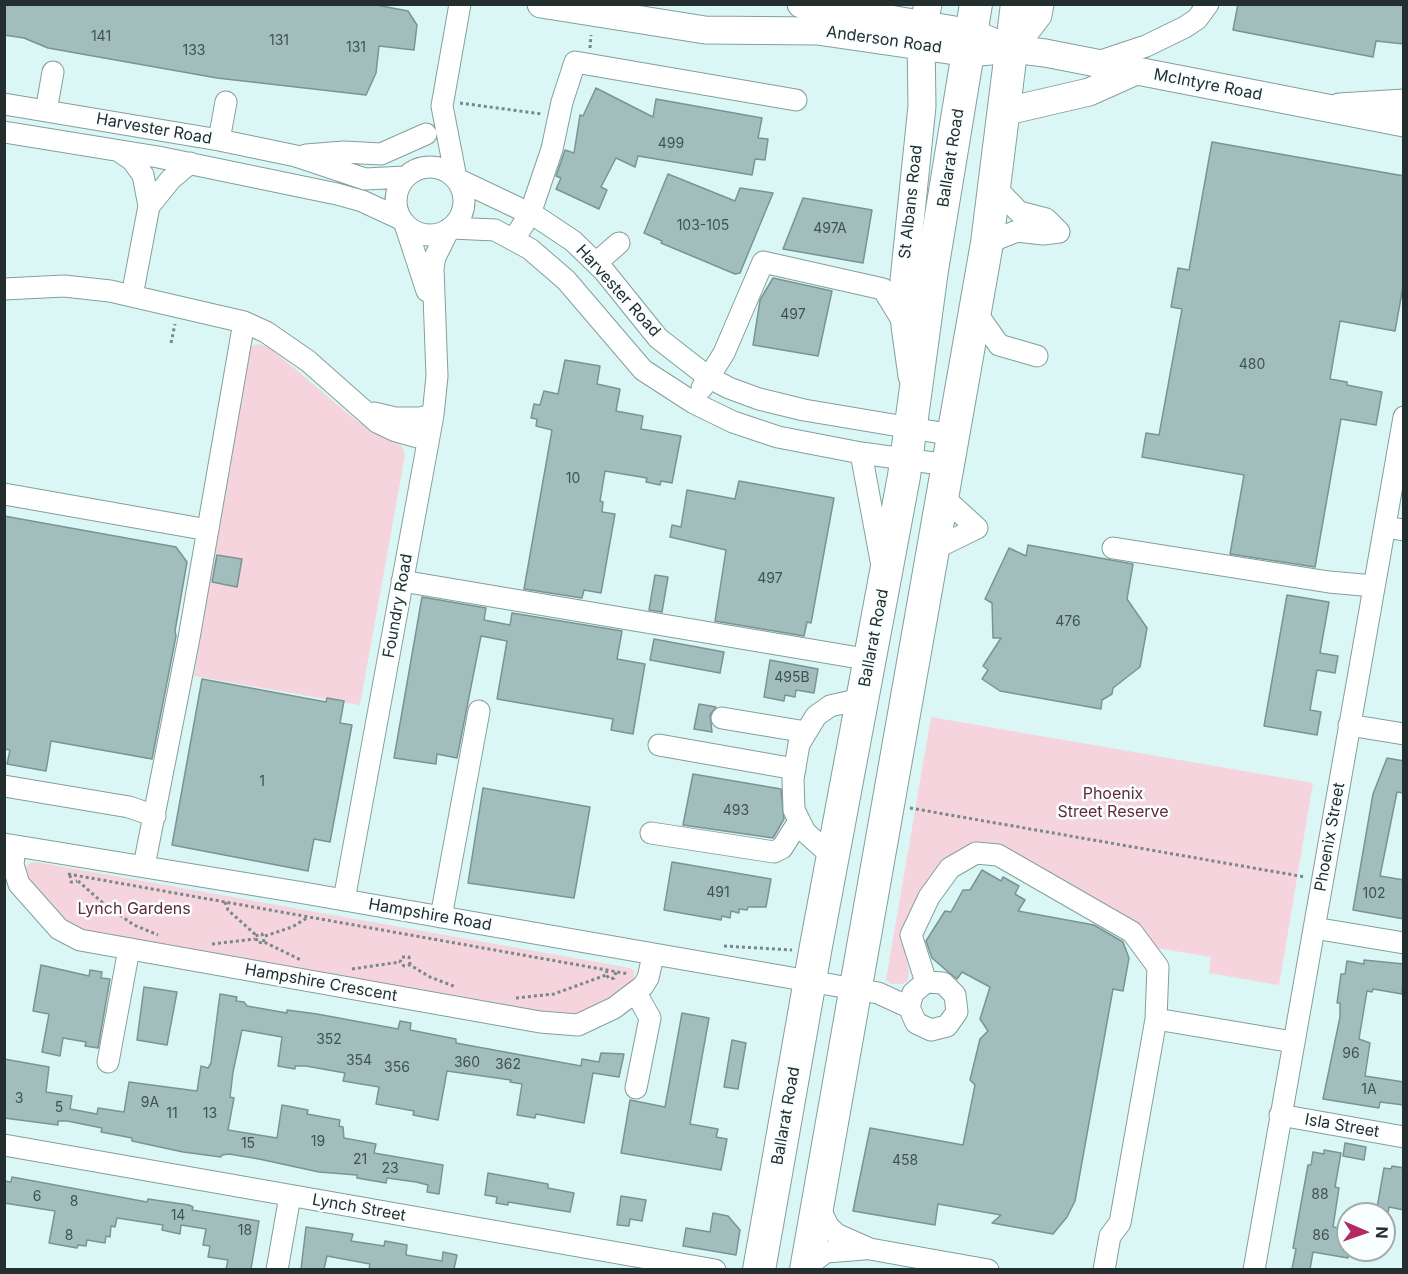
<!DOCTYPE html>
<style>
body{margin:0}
#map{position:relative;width:1408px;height:1274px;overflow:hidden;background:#daf7f6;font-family:Inter,sans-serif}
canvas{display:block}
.frame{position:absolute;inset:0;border:6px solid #232e2e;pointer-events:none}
.north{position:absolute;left:1336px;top:1202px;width:60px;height:60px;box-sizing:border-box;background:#f9ffff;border:2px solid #a3abab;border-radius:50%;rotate:92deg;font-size:16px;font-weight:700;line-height:24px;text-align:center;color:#232e2e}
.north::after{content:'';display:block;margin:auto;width:21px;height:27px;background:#b42964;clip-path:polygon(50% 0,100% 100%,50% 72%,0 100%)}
</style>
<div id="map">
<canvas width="1408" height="1274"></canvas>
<div class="frame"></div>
<div class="north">N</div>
</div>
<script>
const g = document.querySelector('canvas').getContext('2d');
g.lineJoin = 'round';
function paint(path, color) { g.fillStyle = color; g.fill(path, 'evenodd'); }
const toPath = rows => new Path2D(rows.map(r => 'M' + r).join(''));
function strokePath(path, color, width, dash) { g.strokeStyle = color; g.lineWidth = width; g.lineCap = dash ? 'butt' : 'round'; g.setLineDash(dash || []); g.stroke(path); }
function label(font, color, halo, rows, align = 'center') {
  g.font = font + ' Inter,sans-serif'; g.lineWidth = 5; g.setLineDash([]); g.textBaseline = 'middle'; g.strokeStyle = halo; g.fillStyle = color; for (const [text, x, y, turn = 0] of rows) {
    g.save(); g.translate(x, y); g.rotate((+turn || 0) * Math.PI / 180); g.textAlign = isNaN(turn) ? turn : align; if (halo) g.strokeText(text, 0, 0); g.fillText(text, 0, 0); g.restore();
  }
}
paint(toPath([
 [258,344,269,347,357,421,401,445,405,455,360,705,194,676,251,346],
 [931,717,1313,783,1279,985,1209,973,1211,957,1151,947,1114,909,990,849,972,847,903,943,909,971,908,980,903,984,891,984,886,980],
 [36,862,630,968,634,971,634,978,632,984,583,1015,559,1016,84,931,65,921,26,876,26,867,30,863]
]), '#f5d4dd');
const building = toPath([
 [4,4,371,4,408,11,417,25,414,50,379,46,376,73,366,95,217,78,48,48,24,38,4,35,4,4],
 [1238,4,1404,4,1404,44,1376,41,1373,57,1233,30,1238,4],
 [596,88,653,117,656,99,762,118,758,138,768,139,765,160,755,159,752,175,638,156,635,167,616,158,601,187,607,190,599,209,556,189,561,178,556,176,565,150,574,153,580,115,583,116,596,88],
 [1212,142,1404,176,1404,281,1395,331,1340,321,1330,379,1347,382,1347,385,1382,392,1376,425,1341,419,1315,567,1230,554,1244,475,1142,457,1146,433,1159,435,1182,309,1171,307,1178,268,1189,270,1212,142],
 [668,174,735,201,740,188,773,193,740,273,735,274,661,243,662,241,644,233,668,174],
 [803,198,872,210,863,263,783,249,803,198],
 [773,278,832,291,818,356,753,345,760,300,773,278],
 [565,360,600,366,597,384,620,389,616,411,643,416,641,429,681,436,672,483,661,481,660,485,646,482,647,478,605,471,600,501,603,502,602,512,615,514,601,593,584,590,582,598,524,589,552,430,536,426,537,419,531,418,534,404,540,405,544,391,558,394,565,360],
 [739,481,834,498,811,623,807,622,804,636,715,621,726,550,670,537,672,525,681,527,687,490,735,499,739,481],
 [4,516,176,547,187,562,175,631,176,636,152,759,51,741,46,771,7,764,10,750,4,749,4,516],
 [1028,545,1133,564,1127,599,1147,628,1140,667,1113,688,1112,694,1102,700,1101,709,1000,691,982,679,988,670,983,666,1001,638,993,638,992,603,985,599,1009,548,1026,556,1028,545],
 [217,555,242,559,237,587,212,582,217,555],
 [655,575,668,577,662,612,649,610,655,575],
 [1287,595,1329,602,1320,653,1338,656,1335,673,1317,670,1310,710,1321,712,1317,735,1264,726,1287,595],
 [422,597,486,608,484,620,510,625,512,613,622,631,617,659,645,664,633,734,611,730,613,719,497,699,507,641,481,636,457,758,437,754,436,764,394,758,422,597],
 [654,639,724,652,720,673,650,660,654,639],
 [770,660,818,669,814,693,796,690,795,697,785,695,784,701,764,697,770,660],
 [202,679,326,702,327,698,344,701,340,723,352,725,330,842,314,839,308,871,172,845,202,679],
 [699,704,716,707,710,715,712,732,694,729,699,704],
 [1387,758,1404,761,1404,793,1397,792,1380,876,1404,880,1404,919,1353,910,1373,794,1387,758],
 [693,774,781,789,784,819,773,838,683,825,693,774],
 [483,788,590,807,574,898,468,883,483,788],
 [672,862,771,879,766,907,748,907,747,910,739,909,739,913,731,911,730,918,722,916,721,920,664,910,672,862],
 [982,870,1001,881,1003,877,1019,886,1015,894,1025,900,1018,911,1094,925,1123,942,1129,958,1123,991,1113,989,1075,1201,1067,1217,1053,1234,992,1223,1001,1215,938,1204,935,1225,853,1211,870,1128,963,1145,975,1085,970,1080,980,1039,988,1031,980,1019,990,987,962,972,957,979,947,971,932,958,926,941,945,911,951,912,963,890,970,890,982,870],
 [1364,960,1404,964,1402,994,1373,989,1372,992,1367,991,1359,1039,1370,1043,1365,1076,1404,1082,1404,1105,1380,1102,1379,1108,1323,1099,1340,1017,1340,1003,1337,1003,1341,974,1345,974,1347,961,1364,964,1364,960],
 [41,965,89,976,90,970,102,972,101,978,110,979,98,1048,85,1046,86,1042,63,1038,60,1056,42,1052,49,1014,33,1011,41,965],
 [144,987,177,992,167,1045,137,1040,144,987],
 [220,994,237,997,236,1001,244,1002,247,1006,287,1013,287,1010,317,1014,398,1029,400,1021,411,1023,410,1030,456,1039,456,1043,581,1066,582,1059,599,1062,601,1053,624,1054,619,1077,593,1073,584,1123,536,1114,535,1118,517,1115,522,1084,510,1082,511,1080,447,1071,438,1120,413,1115,414,1111,376,1104,379,1087,343,1081,345,1073,306,1066,295,1066,295,1069,278,1066,282,1037,242,1030,233,1072,230,1097,234,1098,228,1130,277,1138,282,1105,308,1110,307,1114,340,1120,339,1126,343,1127,344,1138,376,1144,374,1153,443,1165,439,1194,427,1192,428,1185,416,1182,387,1178,386,1183,357,1178,357,1175,319,1172,259,1159,229,1154,222,1155,221,1157,183,1152,132,1141,132,1138,101,1132,102,1128,67,1121,58,1121,58,1125,4,1118,4,1059,49,1067,46,1092,72,1096,70,1109,97,1114,98,1108,124,1112,129,1082,197,1091,201,1066,208,1068,211,1063,220,994],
 [682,1013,709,1018,690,1124,718,1129,716,1137,727,1139,721,1170,621,1153,630,1100,665,1107,682,1013],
 [732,1040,746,1043,738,1089,724,1087,732,1040],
 [1345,1143,1366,1147,1364,1160,1343,1156,1345,1143],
 [1324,1150,1341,1153,1335,1187,1339,1188,1333,1227,1348,1229,1348,1258,1313,1252,1310,1269,1292,1269,1296,1249,1293,1248,1308,1165,1311,1165,1313,1152,1324,1154,1324,1150],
 [1392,1166,1404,1168,1404,1210,1389,1207,1388,1214,1376,1214,1384,1168,1391,1169,1392,1166],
 [488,1173,548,1184,548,1188,574,1193,570,1212,508,1202,508,1205,496,1203,497,1197,485,1195,488,1173],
 [12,1177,147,1202,148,1199,189,1205,193,1207,192,1210,259,1221,251,1269,226,1269,228,1260,208,1257,210,1246,203,1245,206,1229,181,1225,180,1234,162,1230,163,1225,117,1218,115,1227,111,1226,110,1237,106,1236,105,1243,87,1240,86,1246,78,1245,77,1248,49,1243,55,1211,4,1203,4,1181,11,1182,12,1177],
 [621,1196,646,1200,642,1221,630,1219,629,1226,617,1225,621,1196],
 [713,1213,728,1216,740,1230,736,1255,683,1246,686,1228,710,1232,713,1213],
 [306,1227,353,1234,351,1241,384,1246,385,1241,407,1245,406,1255,442,1261,443,1252,457,1255,454,1269,369,1269,370,1264,327,1256,324,1269,301,1269,306,1227]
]);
paint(building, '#a1bdbc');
strokePath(building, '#799493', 1.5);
const minor = toPath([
 [1098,62,1146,46,1185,27,1197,19,1208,4],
 [4,104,219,140,296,156,365,179,406,177],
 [1339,104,1404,100],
 [46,111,53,72],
 [4,132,158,157,337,194,362,201,401,219],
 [219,140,226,102],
 [119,151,132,160,143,175,149,206,132,296],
 [306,155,344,152,381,154,426,134],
 '396 201a34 34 0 1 1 68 0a34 34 0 1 1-68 0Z',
 [456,178,442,106,460,4],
 [457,179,537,217,573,241,604,271,658,338,708,377,729,388,759,399,804,410,953,435],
 [993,185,1019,212,1046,219,1059,232],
 [149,206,171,179,190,163],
 [405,224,427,291],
 [452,228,495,230,530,249,566,280,643,370,694,403,733,422,778,437,861,453,948,465],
 [514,239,530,214,552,149,562,102,575,62,796,100],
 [987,243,1017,231,1043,234,1059,232],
 [596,263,619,243],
 [4,289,64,286,110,291,244,322,266,332,308,361,377,422,396,431,428,440],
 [975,311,999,345,1037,356],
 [702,388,724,353,763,262,883,289,905,325],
 [374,413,395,418,420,418,433,415],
 [861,453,882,566],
 [4,494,208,530],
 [1385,527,1404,530],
 [1113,548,1329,582,1374,586],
 [934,549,977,528,942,496],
 [402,581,871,660],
 [722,718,806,732],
 [1349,725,1404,734],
 [659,745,795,769],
 [4,786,129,807,155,816],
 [651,833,774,852,782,848,799,821],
 [4,844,304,893,878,993,909,1007,916,1023,931,1030,947,1026,957,1012,955,995,943,983,926,982,913,993,909,1007],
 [15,846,13,865,19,884,59,929,80,940,540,1022,578,1025,614,1008,643,986,648,978,653,956],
 [832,856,805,832,794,810,793,779,799,744,816,716,830,706,861,699],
 [144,866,189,638,244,322],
 [344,900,433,415,437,376,433,268,435,257,449,229],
 [441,917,479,711],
 [1314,928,1404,943],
 [926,982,911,935,929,897,950,868,976,853,998,855,1132,932,1158,967,1156,1019],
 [108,1062,129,949],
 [636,1088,650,1018,636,993],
 [1280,1115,1404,1137],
 [4,1145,715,1270],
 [818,1205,828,1226,836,1234,870,1249,988,1270],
 [807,1266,826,1252,864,1249],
 [277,1270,290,1196],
 [1104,1270,1110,1236,1120,1223,1156,1019,1293,1042],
 [1254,1270,1404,417]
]);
const major = toPath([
 [541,4,705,30,817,31,969,53,1012,49,1045,53,1404,123],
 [801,4,972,33,991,41],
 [1012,49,1038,15,1040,4],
 [1003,112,1089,92,1136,71],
 [912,376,905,326,904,280,922,106,921,39,928,4]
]);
const highway = toPath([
 [759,1270,816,946,904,476,932,270,976,4],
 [806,1270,987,243,1017,4]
]);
strokePath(minor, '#839f9e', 23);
strokePath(major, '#839f9e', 29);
strokePath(highway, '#839f9e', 34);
strokePath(toPath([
 [590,48,591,35],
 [460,103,542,114],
 [171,343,175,324],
 [910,808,1305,877],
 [68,874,629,974],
 [70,875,71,882,77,881],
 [78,881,103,903,134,925,158,935],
 [225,902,228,910,256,935],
 [265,936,292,927,307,918],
 [264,942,262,934,255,936,258,943,264,942,301,960],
 [212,944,255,939],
 [724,946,792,950],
 [410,965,409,957,402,957,400,962,404,966,410,965,430,977,456,987],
 [352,969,400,962],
 [607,970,606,975,610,979,614,978,616,972],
 [516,998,554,994,606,975]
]), '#768989', 3, [3, 3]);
strokePath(minor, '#fff', 21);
strokePath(major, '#fff', 27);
strokePath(highway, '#fff', 32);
label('14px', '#425252', null, [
 ["141",101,37],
 ["131",279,41],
 ["131",356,48],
 ["133",194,51],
 ["499",671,144],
 ["103-105",703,226],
 ["497A",830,229],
 ["497",793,315],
 ["480",1252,365],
 ["10",573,479],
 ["497",770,579],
 ["476",1068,622],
 ["495B",792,678],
 ["1",262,782],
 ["493",736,811],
 ["491",718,893],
 ["102",1374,894],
 ["352",329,1040],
 ["96",1351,1054],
 ["354",359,1061],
 ["360",467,1063],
 ["362",508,1065],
 ["356",397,1068],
 ["1A",1369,1090],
 ["3",19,1099],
 ["9A",150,1103],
 ["5",59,1108],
 ["11",172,1114],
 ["13",210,1114],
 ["19",318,1142],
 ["15",248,1144],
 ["21",360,1160],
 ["458",905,1161],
 ["23",390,1169],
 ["88",1320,1195],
 ["6",37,1197],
 ["8",74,1202],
 ["14",178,1216],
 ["18",245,1231],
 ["8",69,1236],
 ["86",1321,1236]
]);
label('16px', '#232e2e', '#f9ffff', [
 ["Anderson Road",884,40,8],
 ["McIntyre Road",1208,85,11],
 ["Harvester Road",154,129,10],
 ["Ballarat Road",951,158,-81],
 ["St Albans Road",911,202,-84],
 ["Harvester Road",618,291,48],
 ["Foundry Road",398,606,-80],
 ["Ballarat Road",874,638,-79],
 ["Phoenix Street",1330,837,-80],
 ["Hampshire Road",430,915,10],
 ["Hampshire Crescent",321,983,10],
 ["Ballarat Road",786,1116,-80],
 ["Isla Street",1342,1126,10],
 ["Lynch Street",359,1208,10]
]);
label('16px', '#64293d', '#f9ffff', [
 ["Phoenix",1113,794],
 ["Street Reserve",1113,812],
 ["Lynch Gardens",134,909]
]);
</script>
